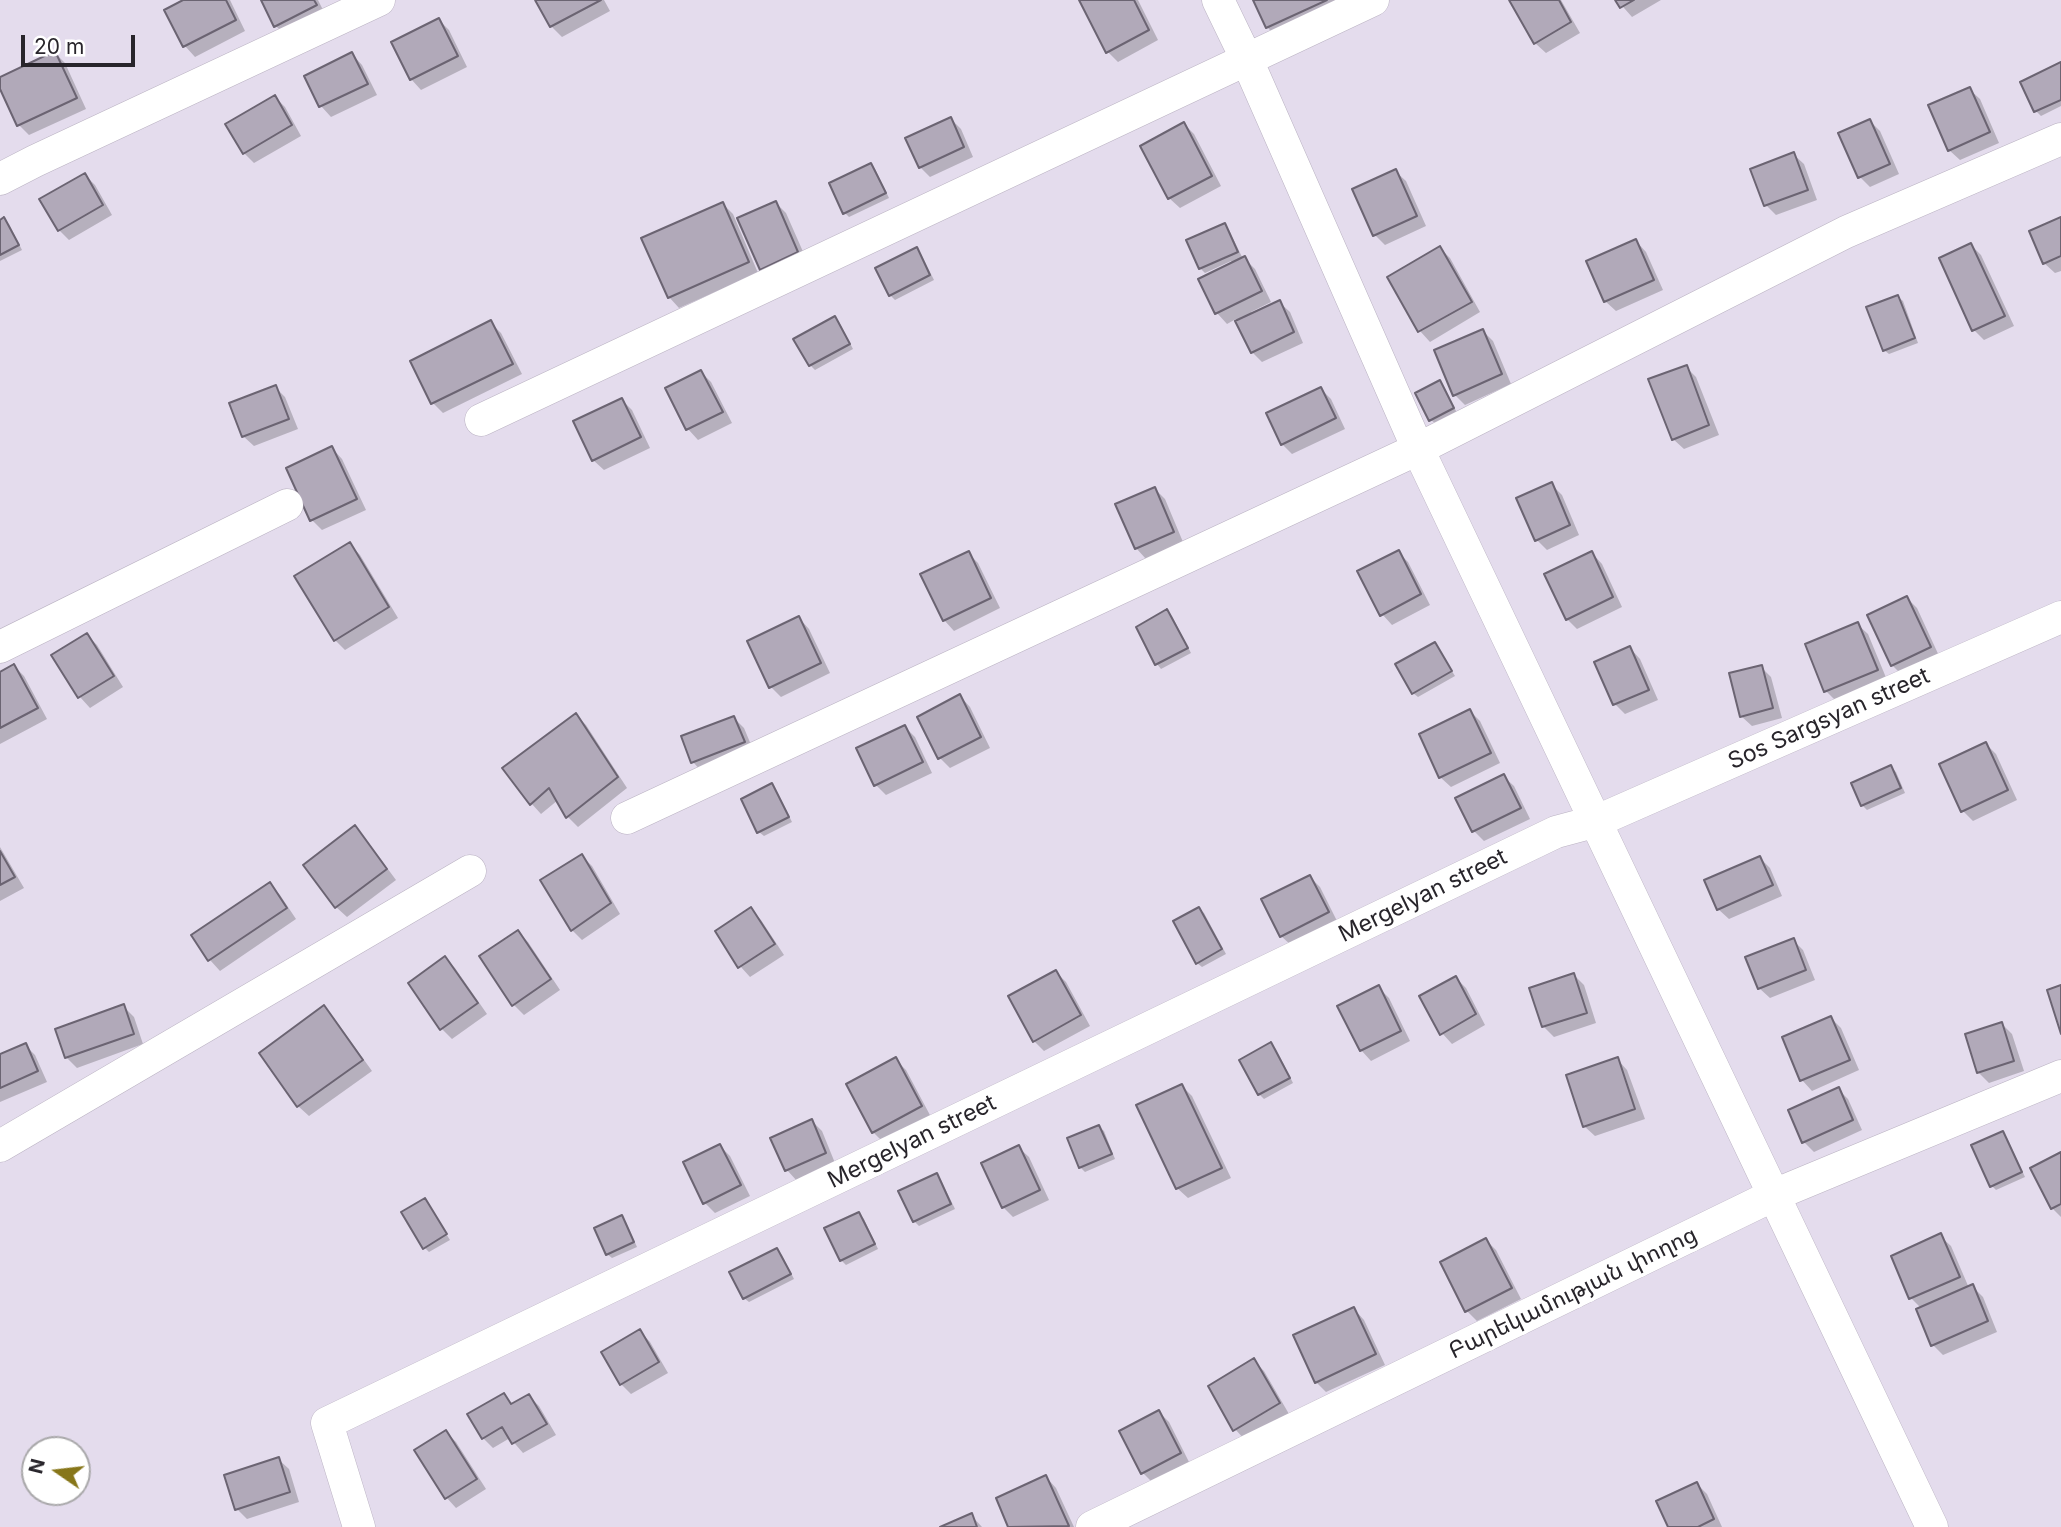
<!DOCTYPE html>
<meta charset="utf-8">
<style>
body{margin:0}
#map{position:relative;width:2061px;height:1527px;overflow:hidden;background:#e4dced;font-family:Inter,sans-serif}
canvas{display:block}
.north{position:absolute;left:21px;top:1436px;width:70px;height:70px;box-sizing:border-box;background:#fff;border:2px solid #a9a8aa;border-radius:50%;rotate:284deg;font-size:19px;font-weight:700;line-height:28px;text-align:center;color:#28252b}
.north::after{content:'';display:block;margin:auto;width:24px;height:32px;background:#877619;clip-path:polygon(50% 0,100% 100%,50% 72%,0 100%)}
.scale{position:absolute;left:21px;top:35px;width:114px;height:32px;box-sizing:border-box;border:4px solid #28252b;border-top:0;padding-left:9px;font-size:21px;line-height:24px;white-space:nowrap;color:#28252b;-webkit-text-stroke:5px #fff;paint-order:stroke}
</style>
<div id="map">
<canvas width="2061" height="1527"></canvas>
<div class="north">N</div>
<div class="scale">20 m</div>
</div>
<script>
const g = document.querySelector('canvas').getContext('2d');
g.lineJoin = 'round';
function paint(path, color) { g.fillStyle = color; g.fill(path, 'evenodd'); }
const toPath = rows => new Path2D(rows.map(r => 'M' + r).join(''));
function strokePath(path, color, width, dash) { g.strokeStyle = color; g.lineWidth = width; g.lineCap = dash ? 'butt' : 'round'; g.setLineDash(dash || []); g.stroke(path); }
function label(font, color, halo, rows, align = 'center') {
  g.font = font + ' Inter,"Noto Sans Armenian",sans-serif'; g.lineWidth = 7; g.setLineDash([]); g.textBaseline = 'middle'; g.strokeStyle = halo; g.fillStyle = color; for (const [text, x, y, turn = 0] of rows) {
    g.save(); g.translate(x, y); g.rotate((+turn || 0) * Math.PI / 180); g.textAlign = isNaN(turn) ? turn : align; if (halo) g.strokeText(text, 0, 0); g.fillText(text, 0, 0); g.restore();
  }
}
paint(toPath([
 [187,0,230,0,245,31,195,57,185,46,166,10],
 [263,0,318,0,326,16,286,36,276,26],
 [537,0,604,0,610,11,562,37,551,26],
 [1081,0,1138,0,1158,40,1118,62,1107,51],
 [1255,0,1338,0,1278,38,1267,27],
 [1511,0,1561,0,1580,33,1546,53,1535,43],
 [1617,0,1661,0,1632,17],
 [439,20,449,30,467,67,421,90,411,79],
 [55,53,65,63,86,109,29,135,19,125,0,85,0,79],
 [352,54,362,65,377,95,331,117,321,106,307,77],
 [2061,64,2061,106,2041,116,2036,111,2022,83],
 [1969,89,1980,99,1999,143,1960,160,1949,150],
 [275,97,285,107,301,136,254,163,244,153],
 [951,119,961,129,973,157,930,177,920,167],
 [1870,121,1880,131,1899,174,1870,187,1860,177],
 [1184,124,1194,134,1221,186,1180,208,1169,198],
 [1793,154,1804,164,1817,200,1776,215,1766,205],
 [871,165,875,169,889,198,849,217,845,213],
 [1395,171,1406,181,1426,226,1385,245,1375,235],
 [85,175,95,185,112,215,69,240,59,230],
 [776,203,786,213,808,263,771,279,761,269],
 [723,204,733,214,758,273,679,308,669,297],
 [2061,219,2061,271,2055,273,2044,263],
 [4,220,9,224,22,250,0,261,0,222],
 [1225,225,1229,230,1243,259,1244,258,1255,269,1271,302,1251,312,1252,315,1279,302,1290,312,1303,343,1262,362,1252,352,1236,319,1227,324,1217,313,1200,280,1233,264,1231,261,1205,273,1200,268],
 [1636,241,1646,252,1663,290,1616,311,1605,301],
 [1971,245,1981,255,2014,326,1984,340,1974,330],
 [1440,248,1450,258,1480,312,1430,342,1420,331,1389,277],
 [916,249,921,254,934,280,895,300,890,295],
 [1898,297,1903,301,1918,343,1889,354,1884,350],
 [835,318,839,322,853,349,815,370,810,365],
 [491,323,501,333,522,374,443,413,433,403],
 [1483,331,1493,341,1511,384,1465,405,1455,395],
 [1686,367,1696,377,1719,435,1684,449,1673,439],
 [701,372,711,382,732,423,698,440,688,429,667,389],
 [1439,382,1444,387,1457,413,1436,424,1431,420],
 [275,387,285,397,298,429,254,446,243,436],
 [1321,389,1331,399,1345,429,1292,454,1282,444],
 [622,400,632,410,650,448,604,470,593,460],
 [332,448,342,459,366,510,322,530,312,520],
 [1551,484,1562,495,1579,535,1547,550,1537,540],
 [1155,489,1165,499,1183,542,1146,559,1136,548],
 [350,544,360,555,398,618,345,650,335,640],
 [1398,552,1408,562,1430,605,1392,625,1382,614],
 [968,553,978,563,1000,608,954,631,944,620],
 [1592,553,1602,564,1622,607,1577,629,1567,619],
 [1907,598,1917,608,1940,658,1902,675,1892,665],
 [1167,612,1172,616,1191,653,1161,669,1157,664],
 [799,618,809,629,830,673,781,697,771,687],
 [1857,624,1868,634,1887,680,1836,701,1826,691],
 [87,635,97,645,123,687,90,708,80,697,54,655],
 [1435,644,1455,676,1418,697,1413,693],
 [1630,648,1640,659,1658,700,1625,714,1615,704],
 [14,666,24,676,47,719,0,744,0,674],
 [1761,667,1771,677,1782,718,1752,726,1741,716],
 [960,696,970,707,990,748,950,768,940,758],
 [1470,711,1480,721,1500,763,1451,787,1440,777],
 [576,715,586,725,627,788,578,827,568,817,558,800,541,814,531,803],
 [734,718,744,728,754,752,703,773,693,762,683,737],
 [905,727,915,737,932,773,886,795,876,785],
 [1986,744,1996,754,2017,800,1973,821,1963,811],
 [1891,767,1896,772,1905,793,1867,810,1862,805],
 [1503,776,1514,786,1530,819,1484,841,1474,831],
 [771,785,776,790,792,822,764,836,759,832],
 [355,828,365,838,396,880,347,917,336,907],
 [0,847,24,888,0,901],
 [582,856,592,866,620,914,582,940,572,930],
 [1760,858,1770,868,1782,896,1729,919,1718,909],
 [1310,877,1320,887,1338,923,1292,946,1281,936],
 [270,885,280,895,296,919,220,971,210,960,193,936],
 [1199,909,1204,913,1226,954,1202,967,1197,963],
 [751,910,761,920,784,955,750,977,740,966],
 [518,932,528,942,560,990,524,1015,514,1005],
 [1793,940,1803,950,1815,980,1770,998,1759,988],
 [445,958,455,968,487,1014,452,1039,442,1029],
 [1056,972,1066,982,1090,1026,1044,1051,1034,1041],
 [1574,975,1584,985,1596,1023,1554,1037,1544,1027,1532,989],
 [1456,978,1466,988,1485,1025,1452,1044,1442,1033],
 [1378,987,1389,998,1410,1041,1371,1061,1361,1050],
 [123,1006,134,1017,143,1044,77,1068,66,1057],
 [324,1008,334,1018,372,1071,309,1116,298,1106,261,1053],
 [1831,1018,1841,1028,1859,1070,1812,1091,1802,1080],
 [2002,1024,2012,1034,2024,1071,1989,1083,1978,1072],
 [25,1045,35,1055,47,1082,0,1102,0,1056],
 [1271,1045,1276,1049,1293,1083,1264,1099,1259,1094],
 [1617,1059,1627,1070,1645,1119,1595,1136,1584,1126],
 [896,1060,906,1070,931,1117,883,1142,873,1132],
 [1182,1086,1192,1096,1231,1178,1188,1198,1177,1188],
 [1838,1089,1848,1099,1862,1130,1814,1152,1804,1142],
 [812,1121,822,1131,835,1163,797,1181,787,1170,772,1138],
 [1099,1127,1104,1131,1115,1159,1085,1172,1080,1167],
 [2003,1133,2007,1138,2025,1177,1996,1190,1992,1186],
 [720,1146,730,1156,750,1196,715,1213,705,1203],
 [1018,1147,1029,1157,1049,1200,1013,1217,1003,1207],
 [2061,1154,2061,1217,2052,1208],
 [936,1175,941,1180,955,1209,919,1226,914,1221],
 [425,1200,450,1240,429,1252,424,1247],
 [859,1214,864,1219,878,1249,846,1265,841,1260],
 [621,1217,626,1222,637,1247,612,1258,607,1254],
 [1940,1236,1951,1246,1969,1288,1973,1287,1983,1297,1997,1332,1943,1355,1933,1345,1921,1308,1911,1298],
 [1486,1240,1496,1250,1521,1299,1477,1321,1467,1311],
 [777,1250,782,1255,794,1279,749,1302,744,1298],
 [1354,1309,1364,1320,1385,1365,1326,1392,1316,1382],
 [640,1331,650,1342,668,1373,631,1394,621,1384],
 [1254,1361,1264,1371,1289,1414,1245,1440,1235,1429],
 [503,1395,513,1405,529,1396,539,1406,556,1435,523,1453,510,1438,493,1448,483,1438],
 [1159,1412,1169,1422,1190,1464,1153,1483,1143,1473],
 [446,1432,456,1442,486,1489,456,1508,446,1497],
 [278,1459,289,1469,299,1502,247,1519,237,1509],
 [1046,1477,1056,1488,1074,1527,1010,1527,998,1499],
 [1697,1484,1707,1494,1722,1527,1669,1527],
 [971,1515,982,1527,944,1527]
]), '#0003');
const building = toPath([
 [183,0,226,0,236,20,183,47,164,10,183,0],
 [261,0,314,0,317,5,274,27,261,0],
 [535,0,601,0,550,27,535,0],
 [1079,0,1134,0,1149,30,1106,53,1079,0],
 [1253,0,1327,0,1266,28,1253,0],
 [1509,0,1559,0,1571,22,1534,44,1509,0],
 [1615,0,1634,0,1620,8,1615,0],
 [439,18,458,56,410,80,391,42,439,18],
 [55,51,77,98,17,126,0,89,0,77,55,51],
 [352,52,368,84,319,107,304,76,352,52],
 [2061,62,2061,100,2034,112,2020,82,2061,62],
 [1970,87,1990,132,1948,151,1928,105,1970,87],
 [275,95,292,125,243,154,225,124,275,95],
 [951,117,964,147,919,168,905,138,951,117],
 [1870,119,1890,164,1858,178,1838,133,1870,119],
 [1184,122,1212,176,1168,199,1140,146,1184,122],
 [1794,152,1808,190,1764,206,1750,169,1794,152],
 [871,163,886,193,843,214,829,183,871,163],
 [1396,169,1417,216,1373,236,1352,189,1396,169],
 [85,173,103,205,58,231,39,199,85,173],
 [776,201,798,252,760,270,737,218,776,201],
 [723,202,749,262,668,298,641,238,723,202],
 [4,217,19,245,0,255,0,220,4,217],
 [2061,217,2061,256,2043,264,2029,231,2061,217],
 [1225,223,1238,252,1199,269,1186,240,1225,223],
 [1636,239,1654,280,1604,302,1586,261,1636,239],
 [1971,243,2005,316,1972,331,1939,258,1971,243],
 [1440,246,1472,302,1418,332,1387,277,1440,246],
 [917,247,930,275,889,296,875,268,917,247],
 [1245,256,1262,291,1215,314,1198,279,1245,256],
 [1898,295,1915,338,1883,351,1866,307,1898,295],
 [1280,300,1294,332,1251,353,1235,321,1280,300],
 [835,316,850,344,809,366,793,339,835,316],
 [491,320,513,364,431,404,410,361,491,320],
 [1483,329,1502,374,1453,396,1434,350,1483,329],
 [1687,365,1709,425,1672,440,1648,379,1687,365],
 [701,370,723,412,686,430,665,388,701,370],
 [1440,380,1454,408,1429,421,1415,393,1440,380],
 [276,385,289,419,242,437,229,403,276,385],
 [1321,387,1336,418,1281,445,1266,413,1321,387],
 [622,398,641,437,592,461,573,421,622,398],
 [332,446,357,499,310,521,286,468,332,446],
 [1552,482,1570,525,1535,541,1516,498,1552,482],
 [1155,487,1174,532,1135,549,1115,504,1155,487],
 [350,542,389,607,334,641,294,576,350,542],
 [1399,550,1421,594,1380,616,1357,571,1399,550],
 [969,551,991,598,943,621,920,574,969,551],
 [1592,551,1613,597,1566,620,1544,574,1592,551],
 [1907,596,1931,647,1891,666,1867,615,1907,596],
 [1167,609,1188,648,1155,665,1136,627,1167,609],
 [799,616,821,663,769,688,747,641,799,616],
 [1858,622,1878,670,1824,692,1805,644,1858,622],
 [87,633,114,676,78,698,51,655,87,633],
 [1435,642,1452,671,1412,694,1395,664,1435,642],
 [1630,646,1649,690,1613,705,1594,662,1630,646],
 [14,664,38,708,0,728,0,672,14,664],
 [1762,665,1773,708,1740,717,1729,673,1762,665],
 [960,694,981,737,938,759,917,717,960,694],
 [1470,709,1491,753,1439,778,1419,734,1470,709],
 [576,713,618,777,566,818,549,788,530,805,502,768,576,713],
 [734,716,745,742,691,763,681,736,734,716],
 [905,725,923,762,874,786,856,748,905,725],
 [1986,742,2008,790,1961,812,1939,764,1986,742],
 [1891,765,1901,788,1861,806,1851,783,1891,765],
 [1504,774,1521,808,1472,832,1455,798,1504,774],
 [772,783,789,817,757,833,741,799,772,783],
 [355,825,387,869,335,908,303,865,355,825],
 [0,851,15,877,0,885,0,851],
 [582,854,611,903,571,931,540,880,582,854],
 [1760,856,1773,885,1717,910,1704,880,1760,856],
 [1310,875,1329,912,1280,937,1261,899,1310,875],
 [270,882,287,908,208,961,191,935,270,882],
 [751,907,775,944,738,968,715,931,751,907],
 [1199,907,1222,949,1196,964,1173,921,1199,907],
 [518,930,551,979,512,1006,479,956,518,930],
 [1794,938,1806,970,1758,989,1745,957,1794,938],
 [445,956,478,1003,440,1030,408,983,445,956],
 [1056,970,1081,1015,1033,1042,1008,996,1056,970],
 [1574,973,1587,1013,1542,1027,1529,988,1574,973],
 [1456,976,1476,1014,1440,1035,1419,996,1456,976],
 [1379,985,1401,1031,1360,1051,1337,1006,1379,985],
 [2061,985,2061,1034,2047,990,2061,985],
 [124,1004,134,1034,65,1058,55,1029,124,1004],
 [324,1005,363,1060,297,1107,259,1053,324,1005],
 [1831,1016,1850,1060,1800,1081,1782,1037,1831,1016],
 [2002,1022,2014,1061,1977,1073,1965,1034,2002,1022],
 [1271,1042,1290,1078,1258,1095,1239,1060,1271,1042],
 [26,1043,38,1071,0,1088,0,1054,26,1043],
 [896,1057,922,1106,872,1133,846,1084,896,1057],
 [1618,1057,1635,1109,1583,1127,1566,1075,1618,1057],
 [1182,1084,1222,1168,1176,1189,1136,1105,1182,1084],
 [1839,1087,1853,1120,1802,1143,1788,1110,1839,1087],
 [812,1119,826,1153,785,1171,770,1138,812,1119],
 [1099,1125,1112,1154,1079,1168,1067,1138,1099,1125],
 [2003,1131,2022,1172,1990,1187,1971,1145,2003,1131],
 [720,1144,741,1185,703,1204,683,1162,720,1144],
 [1019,1145,1040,1190,1002,1208,981,1163,1019,1145],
 [2061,1152,2061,1204,2051,1209,2030,1168,2061,1152],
 [937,1173,951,1204,913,1222,898,1191,937,1173],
 [425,1198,447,1234,423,1249,401,1212,425,1198],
 [859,1212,875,1244,840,1261,824,1228,859,1212],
 [622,1215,634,1242,606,1255,594,1228,622,1215],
 [1941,1233,1960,1277,1909,1299,1891,1256,1941,1233],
 [1486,1238,1512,1288,1465,1312,1440,1262,1486,1238],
 [777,1248,791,1274,743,1299,729,1272,777,1248],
 [1973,1284,1988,1321,1931,1346,1916,1309,1973,1284],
 [1354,1307,1376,1354,1315,1383,1293,1335,1354,1307],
 [640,1329,659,1362,620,1385,601,1352,640,1329],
 [1254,1358,1280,1403,1233,1431,1208,1386,1254,1358],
 [504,1393,511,1404,529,1394,547,1424,512,1444,502,1427,482,1439,467,1414,504,1393],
 [1159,1410,1181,1453,1141,1474,1119,1431,1159,1410],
 [446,1430,477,1479,445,1499,414,1450,446,1430],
 [279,1457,290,1492,235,1510,224,1475,279,1457],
 [1046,1475,1069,1526,1008,1527,996,1498,1046,1475],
 [1697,1482,1714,1519,1698,1527,1668,1527,1656,1501,1697,1482],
 [972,1513,977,1527,940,1527,972,1513]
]);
paint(building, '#b1a9b9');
strokePath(building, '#6b6472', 2);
const minor = toPath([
 [1218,0,1247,60,1418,449,1932,1527],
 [0,179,35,161,379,0],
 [481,420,1373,0],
 [0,647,287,505],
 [627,818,1418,449,1846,232,2061,139],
 [0,1146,470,871],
 [359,1527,327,1423,1556,832,1597,821,2061,617],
 [1092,1527,1774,1195,2061,1076]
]);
strokePath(minor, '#bab2c2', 33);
strokePath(minor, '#fff', 32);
label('23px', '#28252b', '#fff', [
 ["Sos Sargsyan street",1829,719,-24],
 ["Mergelyan street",1423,896,-26],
 ["Mergelyan street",912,1142,-26],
 ["Բարեկամության փողոց",1573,1293,-26]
]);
</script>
